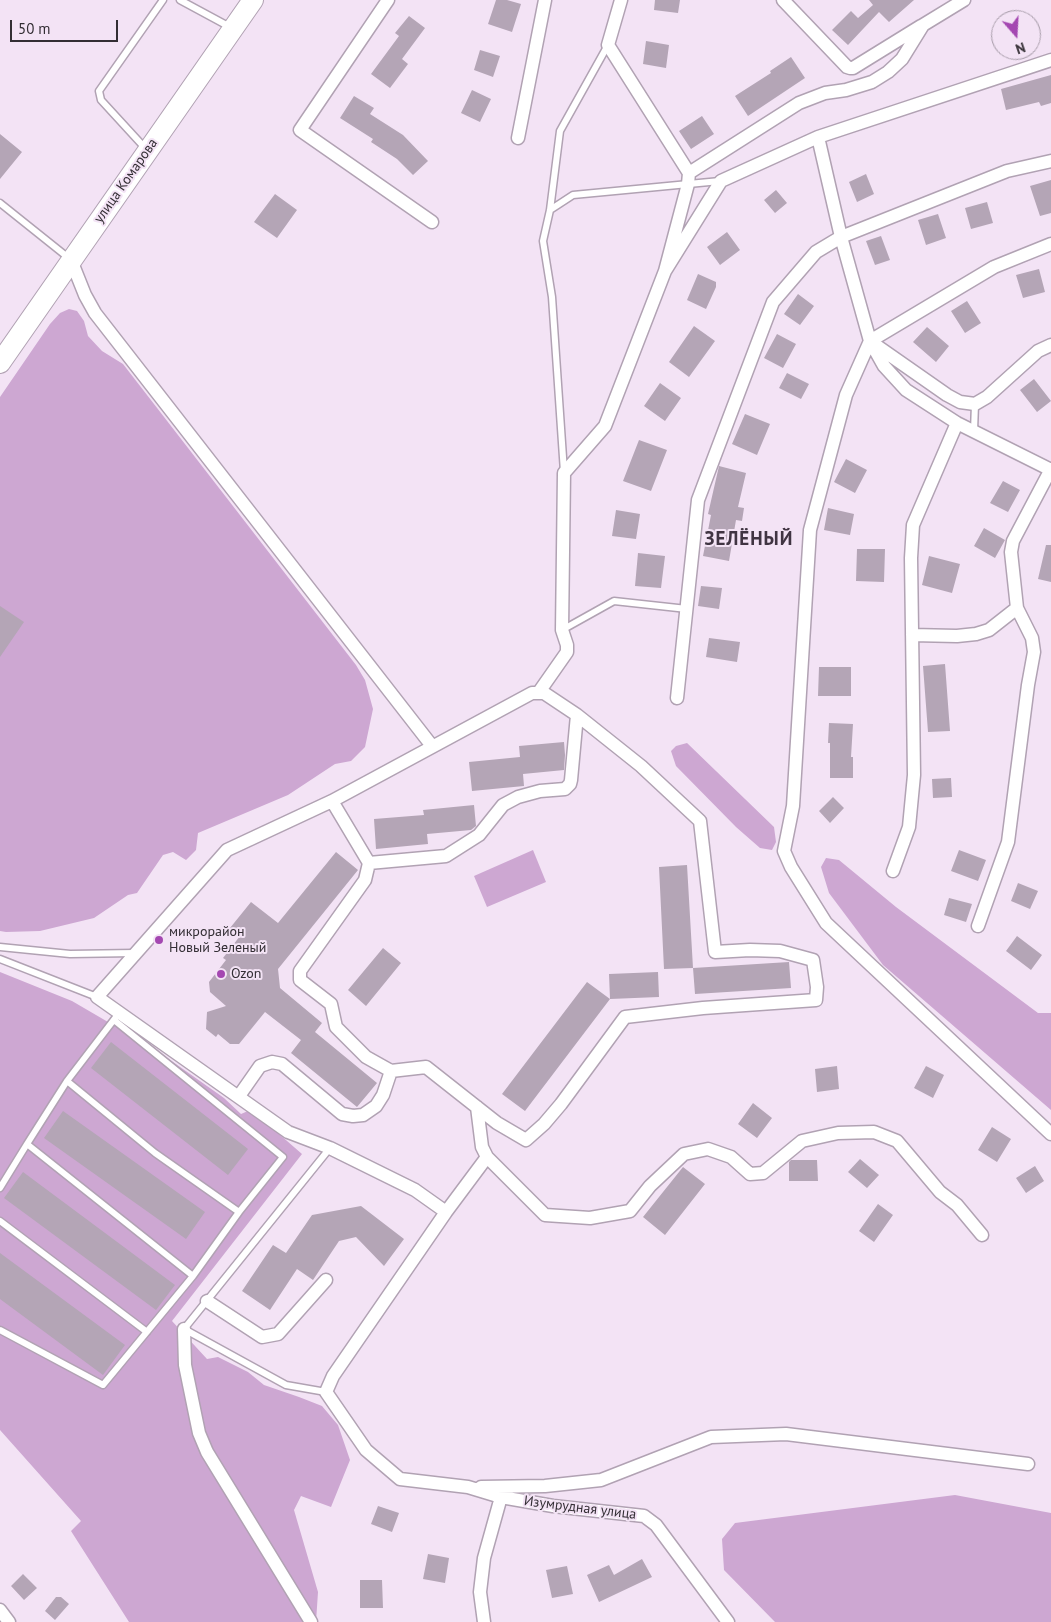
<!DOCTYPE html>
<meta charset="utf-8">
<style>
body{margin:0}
#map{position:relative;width:1051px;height:1622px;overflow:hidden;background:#f3e3f5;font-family:"PT Sans",sans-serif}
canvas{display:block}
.north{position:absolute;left:991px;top:10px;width:50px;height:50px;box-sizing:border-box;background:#f3e3f5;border:1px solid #a69ba8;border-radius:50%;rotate:161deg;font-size:14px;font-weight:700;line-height:20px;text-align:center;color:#332e34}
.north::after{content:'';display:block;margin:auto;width:18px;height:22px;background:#a447b1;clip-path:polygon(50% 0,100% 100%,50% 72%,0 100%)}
.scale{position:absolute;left:10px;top:20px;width:108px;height:22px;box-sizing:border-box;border:2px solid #332e34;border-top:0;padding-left:6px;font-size:15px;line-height:18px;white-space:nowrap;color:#332e34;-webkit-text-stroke:4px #f3e3f5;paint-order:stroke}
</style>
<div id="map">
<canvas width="1051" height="1622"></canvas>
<div class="north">N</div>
<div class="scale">50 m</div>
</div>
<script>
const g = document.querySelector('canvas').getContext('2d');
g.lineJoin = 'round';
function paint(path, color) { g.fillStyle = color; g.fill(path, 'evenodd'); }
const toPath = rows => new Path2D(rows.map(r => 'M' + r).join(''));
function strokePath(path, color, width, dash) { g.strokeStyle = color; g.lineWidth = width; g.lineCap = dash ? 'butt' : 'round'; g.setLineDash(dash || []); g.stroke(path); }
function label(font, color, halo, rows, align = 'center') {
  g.font = font + ' "PT Sans",sans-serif'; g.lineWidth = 4; g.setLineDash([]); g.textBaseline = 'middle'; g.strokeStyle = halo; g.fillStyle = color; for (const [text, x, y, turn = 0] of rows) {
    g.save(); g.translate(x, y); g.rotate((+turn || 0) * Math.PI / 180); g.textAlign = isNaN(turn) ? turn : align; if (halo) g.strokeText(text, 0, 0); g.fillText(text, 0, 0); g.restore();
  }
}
paint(toPath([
 [69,309,77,311,84,321,88,336,102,351,123,364,356,665,365,680,373,709,365,747,351,761,335,764,288,795,198,833,196,850,186,860,173,852,163,855,137,893,128,895,94,918,40,931,6,932,0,931,0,397,50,324,60,313],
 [687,743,774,827,776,842,772,850,760,848,736,827,676,766,671,751,676,746],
 [533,850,546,882,487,907,474,876],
 [826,858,839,860,896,907,1038,1013,1051,1013,1051,1110,883,965,829,893,821,867],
 [0,972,72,1001,156,1050,224,1098,241,1114,248,1111,256,1114,302,1154,172,1321,207,1359,218,1357,248,1372,264,1385,299,1397,322,1406,338,1425,350,1460,331,1507,301,1496,294,1510,318,1592,316,1622,129,1622,71,1531,81,1521,0,1430],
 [955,1495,1051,1513,1051,1622,775,1622,724,1570,722,1539,735,1523]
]), '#cda7d2');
paint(toPath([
 [496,0,507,0,521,4,512,32,488,24],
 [655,0,680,0,678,13,654,10],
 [869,0,914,0,889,22,879,12,848,45,832,30,851,11,858,18,873,5],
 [409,16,425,28,402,59,408,64,390,88,371,74,399,36,395,33],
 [646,41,669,45,666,68,643,64],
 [480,50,500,56,493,77,474,70],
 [791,57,805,78,748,116,735,96,771,73,770,71],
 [1051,75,1051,103,1041,106,1039,102,1006,110,1001,89],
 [472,90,491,99,480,122,461,113],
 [354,96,374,108,370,114,403,135,428,161,413,175,397,159,371,142,373,139,340,118],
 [702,116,714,134,691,149,679,131],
 [0,134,22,152,0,179],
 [866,174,874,194,857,202,849,182],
 [1051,180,1051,213,1040,216,1030,186],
 [776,190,787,203,775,213,764,200],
 [275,194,297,210,277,238,254,222],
 [987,202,993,223,971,229,965,208],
 [938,214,946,238,926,245,918,220],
 [727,232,740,250,720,265,707,247],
 [881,236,890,260,875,265,866,241],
 [1039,269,1045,292,1023,298,1016,275],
 [698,274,716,282,716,287,706,309,687,300],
 [798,294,814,306,800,325,784,314],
 [967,301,981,323,965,333,951,311],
 [694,326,715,341,689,377,669,362],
 [927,327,949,346,936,362,913,342],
 [777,334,796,344,783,368,764,358],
 [787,373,809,384,801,399,779,388],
 [1034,379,1051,401,1037,412,1020,390],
 [660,383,681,398,665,421,644,406],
 [745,414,770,424,757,455,732,444],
 [639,440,667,450,651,491,623,481],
 [846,459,867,470,855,493,834,482],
 [719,466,746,473,738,507,744,508,742,521,736,520,729,561,703,556,711,515,708,514],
 [1003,481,1020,490,1008,512,990,503],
 [828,508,854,514,850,535,824,530],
 [616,510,640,514,636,539,612,536],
 [984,528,1005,540,995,558,974,546],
 [1046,545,1051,545,1051,582,1038,579],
 [857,549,885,549,884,582,856,581],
 [638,553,665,556,661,588,635,586],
 [929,556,960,564,952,593,922,585],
 [701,586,722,588,719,609,698,606],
 [0,606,24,622,0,657],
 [709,638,740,642,737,662,706,657],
 [945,664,950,731,928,732,923,666],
 [819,667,851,667,851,696,818,696],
 [829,723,853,724,851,757,853,757,853,778,830,778,830,743,828,743],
 [564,742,565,755,564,770,523,774,524,786,472,791,469,762,520,757,519,746],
 [951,778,952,797,933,798,932,779],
 [833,797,844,808,830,823,819,811],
 [474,805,476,826,471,830,427,834,428,844,376,849,374,819,424,815,423,810],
 [959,850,986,860,978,881,951,871],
 [336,852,358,870,278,969,280,988,322,1023,315,1032,377,1083,357,1107,291,1053,301,1040,265,1012,239,1044,230,1044,218,1034,216,1037,206,1029,207,1012,226,1006,210,992,209,982,226,960,223,958,240,936,230,928,251,902,278,923],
 [687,865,693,968,664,969,659,867],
 [1018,883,1038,891,1030,909,1011,901],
 [949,898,972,904,966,922,944,915],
 [1017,936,1042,955,1031,970,1006,951],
 [383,948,401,963,366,1006,348,990],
 [789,962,791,988,695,994,693,968],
 [658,972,659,997,610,999,609,974],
 [587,982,610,999,525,1111,502,1094],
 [111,1042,248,1149,228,1175,91,1068],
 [837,1066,839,1089,817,1092,815,1069],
 [926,1066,944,1075,933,1098,914,1088],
 [753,1103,772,1118,757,1138,738,1124],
 [63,1111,205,1212,186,1239,44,1138],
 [992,1127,1011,1139,997,1162,978,1150],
 [860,1159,879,1175,867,1188,848,1172],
 [791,1160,817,1160,818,1181,789,1181,789,1162],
 [1035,1166,1044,1181,1026,1193,1016,1178],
 [683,1167,705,1184,665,1235,643,1217],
 [23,1172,175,1285,156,1310,4,1198],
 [878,1204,893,1215,874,1242,859,1231],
 [361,1206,404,1239,384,1266,356,1237,339,1241,313,1280,297,1269,270,1310,242,1291,273,1245,286,1253,312,1215],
 [0,1253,125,1345,103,1375,0,1299],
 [378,1506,399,1513,392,1532,371,1524],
 [428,1554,449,1558,445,1583,423,1579],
 [642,1559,652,1577,599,1602,587,1575,609,1565,614,1575],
 [567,1566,573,1594,552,1598,546,1570],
 [23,1574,37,1588,24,1600,11,1586],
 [360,1580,382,1580,383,1608,360,1608],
 [56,1597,61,1597,69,1604,55,1620,45,1611]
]), '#b4a5b6');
const service = toPath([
 [180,0,230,27],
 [145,148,101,100,99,91,163,0],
 [0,203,70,259],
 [550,210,573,195,720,181],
 [974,431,975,404],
 [564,472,552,297,543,241,550,210,560,131,608,45],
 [562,630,614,601,687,609],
 [0,947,70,954,135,953],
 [0,959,97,997],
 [114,1020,283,1157,239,1212],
 [67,1081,116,1017],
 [0,1188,27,1144],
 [0,1221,147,1332],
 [0,1330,103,1385,193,1276,239,1212,155,1153,67,1081,27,1144,193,1276],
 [326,1392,286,1385,184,1329,330,1148]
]);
const minor = toPath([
 [388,0,300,130,432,222],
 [783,0,847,67,850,68,853,68,921,26],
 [818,137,1051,60],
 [518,138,545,0],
 [1051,161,1007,171,841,237,870,341,884,366,906,390,957,423,1051,470],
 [689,173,799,103,825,93,846,90,872,82,888,72,902,59,923,25,964,0],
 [1051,244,994,267,870,341,846,395,810,530,793,806,784,851,791,867,826,923,1051,1134],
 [71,260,85,295,95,313,432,746],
 [665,271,721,181,818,137,841,237,816,252,773,302,698,500,677,698],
 [874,344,947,395,960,402,975,404,987,397,1038,351,1051,345],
 [912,635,957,636,976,634,989,630,1017,608],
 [539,692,567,652,567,645,562,630,564,473,605,426,665,271,688,184,689,173,608,45,621,0],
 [332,801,369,863,365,880,300,971,300,980,331,1004,336,1027,366,1057,391,1071,426,1067,497,1123,526,1140,544,1124,561,1104,625,1017,703,1008,816,1000,817,987,813,960,780,951,750,950,715,952,700,821,641,766,577,715,544,693,532,693,332,801,227,850,97,997,288,1132,330,1148,415,1190,446,1212],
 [369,863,446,856,479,835,503,805,518,797,540,791,565,789,570,784,571,780,577,715],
 [893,871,909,827,914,775,911,558,913,525,957,423],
 [978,926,1008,842,1028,685,1034,652,1032,638,1017,608,1011,552,1013,541,1051,469],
 [239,1096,260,1066,272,1062,282,1064,342,1114,353,1116,363,1115,376,1106,383,1095,391,1071],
 [477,1107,482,1147,487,1157,545,1215,590,1218,630,1211,650,1186,684,1154,708,1149,731,1157,750,1174,763,1173,802,1141,838,1133,874,1132,897,1141,940,1192,957,1205,982,1235],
 [207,1301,262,1337,278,1334,326,1280],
 [184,1329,185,1365,199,1433,207,1452,311,1622],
 [481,1487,545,1486,601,1480,711,1437,786,1434,1028,1464],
 [501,1497,553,1506,644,1516,656,1525,728,1622],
 [0,1610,9,1622],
 [484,1622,480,1592,484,1558,501,1497,468,1487,400,1479,366,1450,326,1392,333,1376,446,1212,487,1157]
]);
const primary = toPath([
 [0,363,253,0]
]);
strokePath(service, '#b1a2b3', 9);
strokePath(minor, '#b1a2b3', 15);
strokePath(primary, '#b1a2b3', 22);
strokePath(service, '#fff', 6);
strokePath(minor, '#fff', 12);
strokePath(primary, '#fff', 20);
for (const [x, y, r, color] of [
 [159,940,5,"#a447b1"],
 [221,974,5,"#a447b1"]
]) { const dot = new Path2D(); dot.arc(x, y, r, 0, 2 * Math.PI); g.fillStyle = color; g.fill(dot); strokePath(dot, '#f3e3f5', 2); }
label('14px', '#332e34', '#f3e3f5', [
 ["улица Комарова",126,181,-55],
 ["Изумрудная улица",580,1508,7]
]);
label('14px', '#332e34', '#f3e3f5', [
 ["микрорайон",169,932],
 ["Новый Зеленый",169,948],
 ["Ozon",231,974]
], 'left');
g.letterSpacing = '1px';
label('bold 19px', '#403442', '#f3e3f5', [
 ["ЗЕЛЁНЫЙ",749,540]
]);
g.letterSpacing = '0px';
</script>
